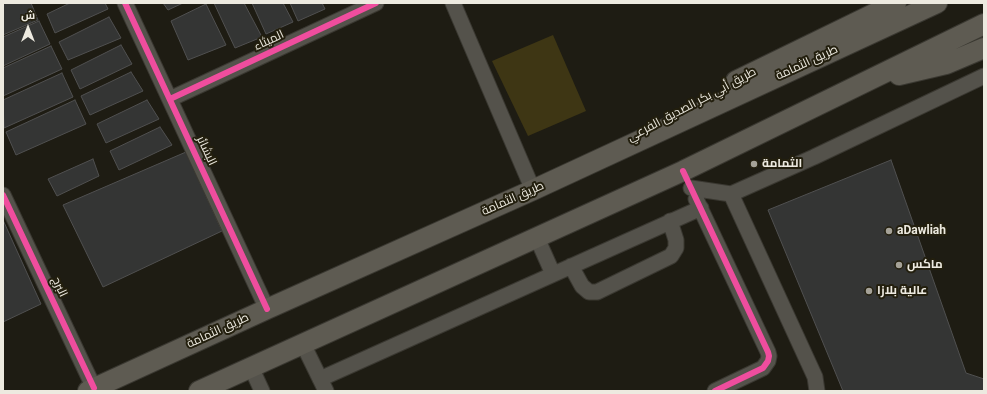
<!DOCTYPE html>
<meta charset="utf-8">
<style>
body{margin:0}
#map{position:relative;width:987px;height:394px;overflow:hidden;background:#1e1c13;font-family:Roboto,Cairo,sans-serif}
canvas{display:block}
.frame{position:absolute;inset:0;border:4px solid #edeae0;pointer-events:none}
.north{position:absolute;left:8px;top:8px;width:40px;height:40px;-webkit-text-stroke:3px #231f0e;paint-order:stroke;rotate:0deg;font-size:11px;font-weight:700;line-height:16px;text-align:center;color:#edeae0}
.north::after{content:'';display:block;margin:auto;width:14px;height:18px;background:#edeae0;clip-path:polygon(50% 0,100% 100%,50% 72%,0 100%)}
</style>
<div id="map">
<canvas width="987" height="394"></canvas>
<div class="frame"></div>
<div class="north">ش</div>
</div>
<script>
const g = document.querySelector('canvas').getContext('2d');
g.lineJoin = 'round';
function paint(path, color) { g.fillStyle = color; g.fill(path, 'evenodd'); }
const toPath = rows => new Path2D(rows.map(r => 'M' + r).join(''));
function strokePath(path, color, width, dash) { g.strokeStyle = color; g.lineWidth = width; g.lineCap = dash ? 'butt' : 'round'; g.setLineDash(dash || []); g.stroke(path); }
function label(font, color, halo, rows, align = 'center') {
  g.font = font + ' Roboto,Cairo,sans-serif'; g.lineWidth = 4; g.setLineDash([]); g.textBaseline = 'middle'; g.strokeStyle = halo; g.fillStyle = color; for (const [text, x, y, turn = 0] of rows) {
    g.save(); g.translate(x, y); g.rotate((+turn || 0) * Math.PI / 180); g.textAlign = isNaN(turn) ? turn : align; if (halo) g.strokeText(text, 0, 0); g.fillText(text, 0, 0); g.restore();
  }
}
paint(toPath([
 [553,35,586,111,528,136,492,61]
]), '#3e3614');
const building = toPath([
 [3,3,31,3,38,20,3,35,3,3],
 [70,3,105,3,108,9,55,33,47,14,70,3],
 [163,3,183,3,168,10,163,3],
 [214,3,244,3,262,37,235,48,214,3],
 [252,3,283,3,293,22,266,34,252,3],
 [290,3,322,3,325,9,298,21,290,3],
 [206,4,226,45,188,60,171,21,206,4],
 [109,17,121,38,68,60,59,42,109,17],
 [39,21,50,44,3,66,3,37,39,21],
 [121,45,132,64,80,89,71,70,121,45],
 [51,46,62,69,3,96,3,68,51,46],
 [131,72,143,91,90,115,81,96,131,72],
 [62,73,73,97,4,128,3,100,62,73],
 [75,100,86,124,16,155,6,132,75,100],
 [147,100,159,119,106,143,97,124,147,100],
 [160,127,172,145,119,170,110,151,160,127],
 [186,152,222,231,103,287,63,205,186,152],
 [93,159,99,176,57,196,48,179,93,159],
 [891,160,966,373,984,379,984,391,843,391,768,210,891,160],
 [3,220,41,304,3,322,3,220]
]);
paint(building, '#343534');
strokePath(building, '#505050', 1);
const minor = toPath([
 [125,3,267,309],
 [453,3,533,190],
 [170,99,376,3],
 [691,188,731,194,814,157,984,76],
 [731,194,815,377,817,391],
 [3,195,94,388],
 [696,199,768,352,769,356,768,361,763,368,715,391],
 [537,238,553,274],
 [571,266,582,286,589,292,597,292,671,256,676,248,676,240,670,221],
 [303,344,326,391],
 [251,367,262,391],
 [320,379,701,208]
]);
const major = toPath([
 [899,75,946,64,984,48],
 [736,81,896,3],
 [88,391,267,309,533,190,937,3],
 [199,391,683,171,984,24]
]);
strokePath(minor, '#3a3831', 17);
strokePath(major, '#3a3831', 22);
strokePath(minor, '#54524b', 15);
strokePath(major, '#5e5b52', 20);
strokePath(toPath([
 [125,3,267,309],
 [170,99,376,3],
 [683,171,768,352,769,356,768,361,763,368,715,391],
 [3,195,94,388]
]), '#ef4d9e', 6);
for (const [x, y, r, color] of [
 [754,164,4,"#a5a298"],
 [889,231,4,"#a5a298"],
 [899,265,4,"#a5a298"],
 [869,291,4,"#a5a298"]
]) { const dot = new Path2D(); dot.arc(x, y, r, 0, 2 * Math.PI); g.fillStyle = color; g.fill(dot); strokePath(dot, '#231f0e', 1.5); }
label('12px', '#edeae0', '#231f0e', [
 ["الميثاء",269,41,-25],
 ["طريق الثمامة",807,63,-25],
 ["طريق أبي بكر الصديق الفرعي",692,105,-28],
 ["البشائر",206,151,65],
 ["طريق الثمامة",513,199,-24],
 ["البرج",59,287,65],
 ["طريق الثمامة",218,331,-25]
]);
label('bold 12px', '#edeae0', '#231f0e', [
 ["الثمامة",762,164],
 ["aDawliah",897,231],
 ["ماكس",907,265],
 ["عالية بلازا",877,291]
], 'left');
</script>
